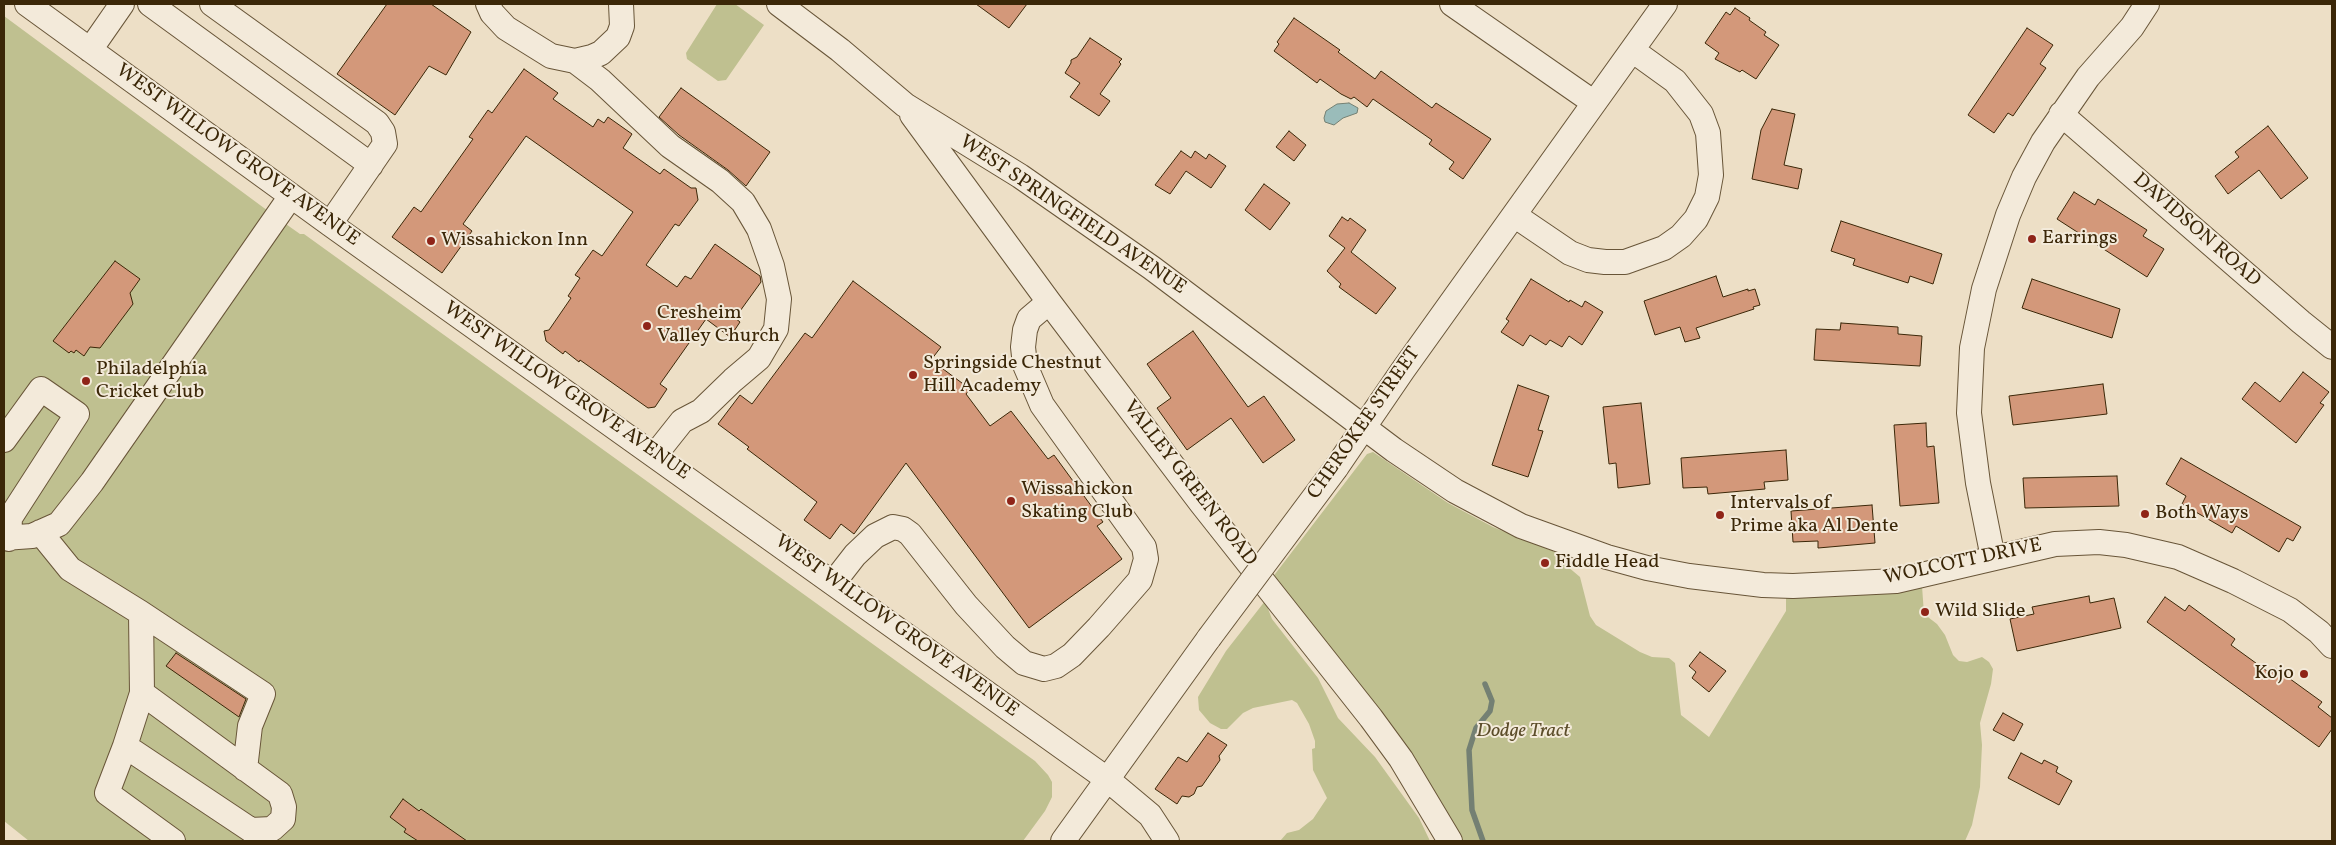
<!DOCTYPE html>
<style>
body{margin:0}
#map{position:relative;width:2336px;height:845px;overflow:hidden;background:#eddfc6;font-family:Vollkorn,serif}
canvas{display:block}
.frame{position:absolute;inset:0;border:5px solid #3b2708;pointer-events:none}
</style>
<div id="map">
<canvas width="2336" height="845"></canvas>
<div class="frame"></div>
</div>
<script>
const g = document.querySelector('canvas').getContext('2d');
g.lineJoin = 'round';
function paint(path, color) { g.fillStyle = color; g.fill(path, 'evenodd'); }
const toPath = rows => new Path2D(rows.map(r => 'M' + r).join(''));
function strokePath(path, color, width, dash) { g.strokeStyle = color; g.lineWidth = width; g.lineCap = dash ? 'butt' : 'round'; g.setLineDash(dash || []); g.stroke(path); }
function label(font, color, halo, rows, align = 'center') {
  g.font = font + ' Vollkorn,serif'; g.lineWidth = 4; g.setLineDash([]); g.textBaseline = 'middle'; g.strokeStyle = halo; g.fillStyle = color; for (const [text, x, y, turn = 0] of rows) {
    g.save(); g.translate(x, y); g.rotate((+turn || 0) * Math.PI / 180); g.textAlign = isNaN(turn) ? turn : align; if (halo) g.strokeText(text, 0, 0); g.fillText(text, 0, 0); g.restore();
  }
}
paint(toPath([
 [717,4,735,4,764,25,726,80,718,81,687,59,686,53],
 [4,16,283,222,300,234,304,234,1035,761,1048,775,1052,782,1052,797,1045,811,1023,841,29,841,4,821],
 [1373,452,1448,503,1493,527,1560,554,1567,566,1580,577,1590,616,1596,625,1640,652,1652,657,1669,658,1675,663,1681,715,1709,737,1786,611,1786,595,1922,586,1924,614,1937,624,1945,635,1953,655,1959,661,1967,662,1982,657,1989,662,1993,669,1991,684,1980,723,1982,745,1980,787,1972,825,1965,841,1460,841,1272,578,1367,454],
 [1265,601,1272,619,1318,678,1338,718,1375,757,1419,818,1430,841,1280,841,1287,833,1299,830,1313,819,1327,798,1313,770,1312,749,1315,748,1315,741,1309,724,1297,703,1292,700,1253,708,1243,713,1227,729,1221,729,1210,723,1199,710,1198,697,1226,651]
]), '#bfc090');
const water = toPath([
 [1349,103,1358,108,1357,113,1343,118,1334,125,1325,122,1324,118,1326,111,1337,104,1349,103]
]);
paint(water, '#9abcba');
strokePath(water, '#748073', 1);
strokePath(toPath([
 [1483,841,1472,810,1469,750,1476,728,1490,711,1492,701,1485,684]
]), '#748073', 5.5);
const building = toPath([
 [387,4,431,4,471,32,446,75,429,66,395,115,337,74,387,4],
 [976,4,1027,4,1009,28,976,4],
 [1735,8,1750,18,1749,20,1766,32,1764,35,1779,45,1756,79,1742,70,1740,72,1715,59,1719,53,1705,43,1726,12,1730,15,1735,8],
 [1294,18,1340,50,1338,52,1375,79,1381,71,1432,108,1436,103,1491,139,1463,179,1449,169,1454,162,1429,144,1432,140,1373,99,1367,107,1354,97,1351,99,1341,94,1320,79,1317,83,1274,51,1279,44,1277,42,1294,18],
 [2027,28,2053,45,2040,64,2046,68,2013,116,2008,113,1994,133,1968,115,2027,28],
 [1090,38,1122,59,1119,62,1121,64,1100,94,1110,101,1099,116,1070,97,1080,83,1065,73,1071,63,1071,60,1077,57,1090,38],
 [524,69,558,93,553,99,593,127,598,119,604,123,608,117,632,134,623,148,660,174,664,169,691,188,696,188,698,200,679,226,675,224,646,265,677,287,685,276,691,279,715,244,760,276,761,282,735,318,740,322,730,337,706,319,660,384,667,389,655,407,648,408,580,360,579,362,565,351,563,354,546,341,544,331,549,330,571,298,568,296,580,278,575,275,593,250,602,256,633,212,526,136,463,224,472,231,442,273,392,237,414,207,421,212,473,139,469,137,488,110,492,113,524,69],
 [681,88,770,152,746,186,728,170,679,135,659,117,681,88],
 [1772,109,1795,114,1784,165,1802,169,1798,189,1752,179,1761,130,1772,109],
 [2268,126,2308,178,2281,199,2259,170,2228,194,2215,176,2239,157,2235,152,2268,126],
 [1289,131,1306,145,1294,161,1276,147,1289,131],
 [1181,151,1191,158,1195,151,1206,159,1209,154,1226,166,1211,188,1186,171,1170,194,1155,185,1181,151],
 [1264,184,1290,203,1270,230,1245,210,1264,184],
 [2074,192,2095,205,2098,199,2147,230,2143,236,2164,249,2147,277,2057,219,2074,192],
 [1342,217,1348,221,1350,218,1366,230,1351,252,1396,288,1376,314,1339,287,1341,284,1327,271,1345,248,1329,236,1342,217],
 [1841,221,1942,254,1933,284,1910,276,1908,283,1853,265,1855,259,1831,251,1841,221],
 [115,261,140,279,130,293,133,304,100,348,90,347,84,356,76,350,74,353,71,351,69,353,53,341,115,261],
 [1716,276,1723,297,1748,289,1748,291,1755,289,1760,305,1753,307,1754,309,1696,328,1700,338,1685,342,1680,327,1655,335,1644,301,1716,276],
 [1531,279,1569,302,1570,300,1582,307,1585,301,1603,312,1582,345,1569,336,1562,347,1550,340,1546,345,1530,335,1523,346,1501,332,1509,321,1506,319,1531,279],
 [2032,279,2120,309,2112,338,2022,308,2032,279],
 [853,281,941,347,931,360,970,389,966,394,990,426,1011,411,1048,459,1054,455,1103,522,1097,526,1122,559,1029,628,906,463,854,534,841,524,830,539,804,520,817,502,747,449,749,447,718,424,740,395,752,404,805,333,812,338,853,281],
 [1841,323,1898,327,1898,334,1922,336,1920,366,1814,360,1816,329,1840,330,1841,323],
 [1193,331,1248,407,1264,396,1295,440,1263,463,1231,418,1187,450,1157,408,1171,398,1147,364,1193,331],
 [2303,372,2329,392,2320,403,2324,405,2296,443,2242,399,2255,382,2280,402,2303,372],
 [2103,384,2107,414,2013,425,2009,396,2103,384],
 [1518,385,1549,396,1538,430,1543,431,1528,477,1492,465,1518,385],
 [1641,403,1650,484,1618,488,1616,463,1609,464,1603,407,1641,403],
 [1926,423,1927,447,1934,446,1939,503,1900,506,1894,425,1926,423],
 [1786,450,1788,480,1764,482,1765,489,1708,494,1707,487,1683,488,1681,458,1786,450],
 [2181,458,2301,527,2293,541,2287,538,2279,552,2236,526,2232,533,2182,504,2186,496,2166,484,2181,458],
 [2117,476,2119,506,2025,508,2023,478,2117,476],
 [1872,505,1875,543,1818,548,1818,541,1793,542,1791,511,1872,505],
 [2089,596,2090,603,2114,598,2121,628,2017,651,2010,619,2034,614,2032,607,2089,596],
 [2165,597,2185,611,2189,605,2235,639,2231,645,2271,674,2275,668,2322,702,2318,707,2332,718,2332,729,2319,747,2147,622,2165,597],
 [1700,652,1726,671,1709,692,1692,678,1696,672,1689,666,1700,652],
 [176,653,246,699,239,717,166,666,176,653],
 [2003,713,2023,724,2014,741,1993,730,2003,713],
 [1208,733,1227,745,1219,756,1220,760,1202,786,1197,787,1194,794,1189,797,1182,796,1177,804,1155,789,1178,757,1187,762,1208,733],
 [2021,753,2042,764,2044,760,2058,767,2056,772,2072,781,2059,805,2008,778,2021,753],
 [403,799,419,811,421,809,467,841,418,841,404,832,406,829,390,817,403,799]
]);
paint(building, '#d3987a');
strokePath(building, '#3b2708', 1);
const minor = toPath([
 [27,4,330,224,1107,779,1150,815,1167,841],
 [150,4,371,165],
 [212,4,377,123,383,132,385,144,330,224],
 [488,4,492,13,506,28,551,56,575,61,592,57,601,53,618,37,622,26,621,4],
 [779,4,840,50,905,105,1020,176,1152,268,1394,450,1455,491,1521,526,1607,557,1647,568,1689,576,1763,585,1793,586,1896,581,2055,544,2099,542,2126,545,2178,557,2233,581,2290,610,2319,632,2332,646],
 [1452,4,1593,102],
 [90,50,122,4],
 [575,61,600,80,670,146,720,181,743,202,759,229,772,266,779,299,776,329,759,358,733,380,701,411,682,421,655,455],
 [2061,114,2301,322,2332,347],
 [912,115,1049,302,1201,503,1371,718,1401,759,1450,841],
 [1514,215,1570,253,1588,260,1605,262,1625,262,1664,248,1681,236,1696,219,1707,197,1711,175,1708,133,1701,114,1675,81,1632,50],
 [4,440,41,389,77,414,10,518,9,539],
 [1336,468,1403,370,1665,4],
 [40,532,70,569,141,613,142,693,280,794,284,807,283,819,272,829,251,830,125,746,142,693],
 [4,538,32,536,59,524,92,482,291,196],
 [1993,558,1978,483,1969,413,1972,348,1984,289,2008,215,2024,177,2043,142,2088,77,2132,27,2147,4],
 [834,582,855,555,875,536,893,527,903,529,910,534,966,605,1005,647,1024,663,1044,669,1056,666,1072,655,1099,627,1140,580,1146,559,1144,547,1042,405,1025,365,1023,347,1025,330,1029,319,1049,302],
 [141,613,263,694,250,726,245,769],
 [125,746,107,793,173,841],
 [1063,841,1209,638]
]);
strokePath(minor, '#685538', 26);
strokePath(minor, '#f3eada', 24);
const minorBridge = toPath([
 [1209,638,1336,468]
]);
strokePath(minorBridge, '#685538', 26, []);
strokePath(minorBridge, '#f3eada', 24);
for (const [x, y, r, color] of [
 [2032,239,5,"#8f2418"],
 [431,241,5,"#8f2418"],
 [647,326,5,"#8f2418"],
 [913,375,5,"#8f2418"],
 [86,381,5,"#8f2418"],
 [1011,501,5,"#8f2418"],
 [2145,514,5,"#8f2418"],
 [1720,515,5,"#8f2418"],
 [1545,563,5,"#8f2418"],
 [1925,612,5,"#8f2418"],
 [2304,674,5,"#8f2418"]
]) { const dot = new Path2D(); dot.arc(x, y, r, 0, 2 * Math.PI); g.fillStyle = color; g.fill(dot); strokePath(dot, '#f3eada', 2); }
label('20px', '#3b2708', '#f3eada', [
 ["WEST WILLOW GROVE AVENUE",237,156,36],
 ["WEST SPRINGFIELD AVENUE",1072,216,34],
 ["DAVIDSON ROAD",2196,231,41],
 ["WEST WILLOW GROVE AVENUE",566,392,35],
 ["CHEROKEE STREET",1365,424,-55],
 ["VALLEY GREEN ROAD",1189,484,52],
 ["WOLCOTT DRIVE",1963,563,-12],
 ["WEST WILLOW GROVE AVENUE",896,627,36]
]);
label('20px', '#3b2708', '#f3eada', [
 ["Earrings",2042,239],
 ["Wissahickon Inn",441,241],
 ["Cresheim",657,314],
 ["Valley Church",657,337],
 ["Springside Chestnut",923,364],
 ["Hill Academy",923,387],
 ["Philadelphia",96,370],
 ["Cricket Club",96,393],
 ["Wissahickon",1021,490],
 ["Skating Club",1021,513],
 ["Intervals of",1730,504],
 ["Prime aka Al Dente",1730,527],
 ["Both Ways",2155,514],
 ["Fiddle Head",1555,563],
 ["Wild Slide",1935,612],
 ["Kojo",2294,674,"right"]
], 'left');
label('italic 20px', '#5c4d2a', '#f3eada', [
 ["Dodge Tract",1523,732]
]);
</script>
